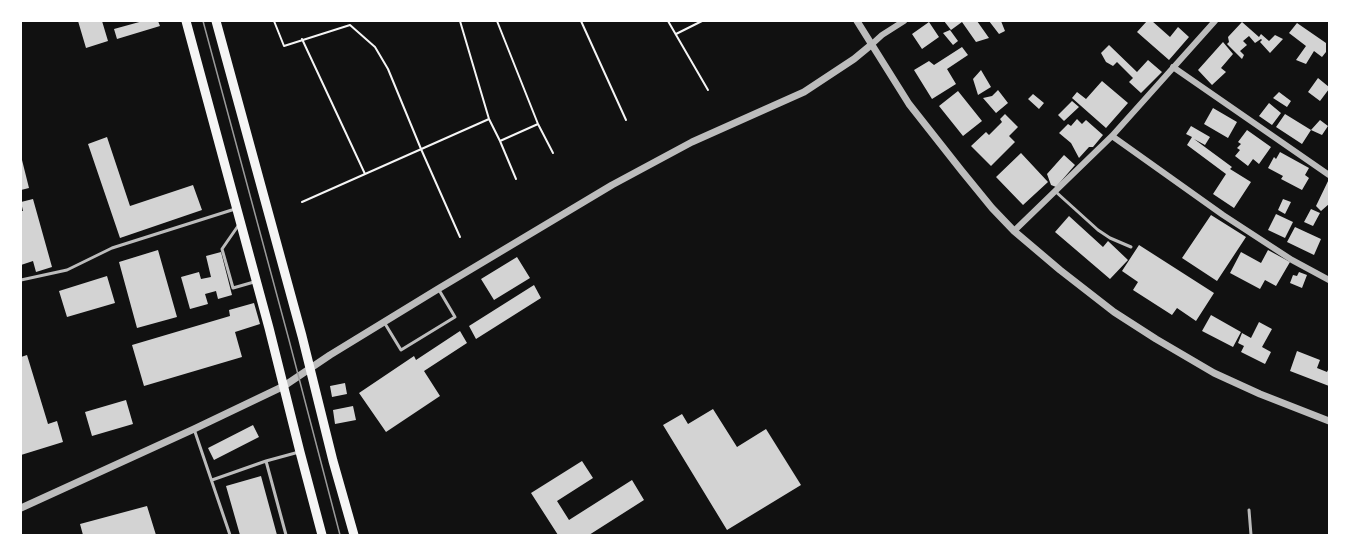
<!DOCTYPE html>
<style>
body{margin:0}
#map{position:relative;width:1350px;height:556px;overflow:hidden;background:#111;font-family:Inter,sans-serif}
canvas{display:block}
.frame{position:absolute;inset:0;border:22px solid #fff;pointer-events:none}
</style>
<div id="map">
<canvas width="1350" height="556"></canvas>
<div class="frame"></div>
</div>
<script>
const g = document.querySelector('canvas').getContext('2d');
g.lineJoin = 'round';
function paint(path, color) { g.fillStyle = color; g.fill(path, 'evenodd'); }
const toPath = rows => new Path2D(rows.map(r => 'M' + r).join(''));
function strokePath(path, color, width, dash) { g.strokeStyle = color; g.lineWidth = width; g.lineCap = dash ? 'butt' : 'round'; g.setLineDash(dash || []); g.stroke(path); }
paint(toPath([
 [78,21,102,21,108,41,86,48],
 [143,21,158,21,160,26,117,39,114,29],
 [944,21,977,21,989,38,976,42,962,22,951,30],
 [989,21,1001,21,1005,31,999,34],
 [1147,21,1152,21,1170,37,1178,27,1189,37,1169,60,1137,32],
 [929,22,939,37,922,49,912,34],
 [1242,22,1259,37,1261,34,1269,41,1275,35,1283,39,1270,53,1260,42,1262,40,1261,39,1255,43,1249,36,1243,41,1247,45,1240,51,1244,55,1242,59,1227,44,1229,42,1228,37],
 [1297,23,1326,43,1326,52,1322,57,1314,51,1306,64,1296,60,1306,46,1289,33],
 [950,30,958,41,953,45,943,33],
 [1223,42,1233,54,1221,68,1226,72,1212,85,1198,70],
 [1109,45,1137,72,1148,60,1162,72,1141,93,1129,82,1133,78,1117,62,1113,66,1106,62,1101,53],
 [962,47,968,55,947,69,956,84,932,99,914,70,929,61,934,65],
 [981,70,991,87,978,95,973,79],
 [1318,78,1329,87,1329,89,1320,101,1308,92],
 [1102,81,1128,103,1106,128,1072,98,1077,92,1086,99],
 [998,90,1008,103,996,113,983,98,992,96],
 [958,91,982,121,963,136,939,106],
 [1279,92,1291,101,1287,107,1273,98],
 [1033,94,1044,103,1039,109,1028,99],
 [1072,101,1079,107,1064,121,1058,115],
 [1269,103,1281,113,1272,125,1259,116],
 [1213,108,1237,122,1228,138,1204,124],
 [1005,114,1018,127,1009,136,1015,142,991,166,971,146,986,132,989,135,1002,122,1000,119],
 [1285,114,1311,130,1302,144,1276,127],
 [1077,119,1082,124,1086,120,1103,135,1093,147,1089,147,1079,158,1071,143,1059,133,1068,124,1071,126],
 [1320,120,1328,126,1322,135,1311,130],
 [1191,126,1210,137,1205,145,1194,139,1232,167,1230,169,1251,182,1234,208,1213,194,1226,174,1187,145,1192,137,1186,134],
 [1247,130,1271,147,1259,164,1253,159,1248,166,1235,156,1240,150,1237,148,1241,144,1238,142],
 [107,137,130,206,193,185,202,210,120,238,88,144],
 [1280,152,1309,168,1305,175,1309,178,1302,190,1281,179,1283,176,1268,168,1274,157,1276,159],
 [1021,153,1048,182,1023,205,996,177],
 [1064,155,1075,165,1056,187,1051,185,1047,174],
 [22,160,29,188,21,190,21,161],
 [1329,179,1329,204,1321,211,1316,206],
 [33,199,52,267,36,272,33,261,21,265,21,211,23,211,21,202],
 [1283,199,1291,202,1285,214,1278,210],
 [1311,209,1320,213,1313,226,1304,222],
 [1276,214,1293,222,1285,238,1268,230],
 [1211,215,1246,237,1217,281,1182,258],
 [1069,216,1103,247,1108,241,1128,260,1110,279,1055,232],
 [1295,227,1321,239,1314,255,1287,242],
 [1139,245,1214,293,1196,321,1177,308,1172,315,1133,290,1138,282,1122,271],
 [158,250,177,317,137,328,119,262],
 [1268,250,1290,262,1276,286,1265,280,1260,289,1230,273,1241,252,1261,263],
 [221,252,232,295,218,299,216,291,205,294,208,304,190,309,181,277,199,272,201,279,211,277,206,256],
 [517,257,530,278,494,300,481,279],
 [1299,272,1307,275,1302,288,1290,283,1293,275,1297,276],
 [107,276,115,303,67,317,59,291],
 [534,285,541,298,476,339,469,326],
 [254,303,260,324,235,332,242,357,144,386,132,345,230,316,229,310],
 [1211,315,1241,332,1233,347,1202,331],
 [1259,322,1272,329,1262,347,1271,352,1265,364,1241,352,1244,346,1238,343,1242,333,1251,338],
 [460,331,467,343,424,371,440,396,386,432,359,393,414,356,416,360],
 [1297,351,1320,360,1317,368,1327,372,1329,368,1329,386,1290,371],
 [27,355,48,424,57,421,63,442,21,455,21,357],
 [345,383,347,394,332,397,330,386],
 [126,400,133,424,92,436,85,412],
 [353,406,356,420,335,424,333,410],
 [713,409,737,447,766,429,801,485,727,530,663,425,682,414,688,424],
 [253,425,259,437,214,460,208,448],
 [582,461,593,478,557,501,569,520,632,480,644,500,589,535,558,535,531,493],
 [261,476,277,535,240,535,226,486],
 [147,506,156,535,83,535,80,524]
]), '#d3d3d3');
strokePath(toPath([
 [274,21,284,46,350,25,375,47,388,69,421,149,460,237],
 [460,21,489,119,500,141,516,179],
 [497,21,538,124,553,153],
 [581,21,626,120],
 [668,21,708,90],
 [676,34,702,21],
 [302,39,365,174],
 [500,141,538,124],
 [302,202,489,119]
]), '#f5f5f5', 2);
strokePath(toPath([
 [1056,192,1098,230,1110,238,1131,247],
 [238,226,222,249,233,288,254,282],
 [21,280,67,270,112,248,235,209],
 [384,322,401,350,455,317,439,290],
 [194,429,230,535],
 [266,461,286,535],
 [212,480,266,461,299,452],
 [1249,510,1251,535]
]), '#bcbcbc', 3);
strokePath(toPath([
 [871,45,882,35,904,21],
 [1173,67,1329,175],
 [1112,136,1223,215,1292,260,1329,280],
 [1014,231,1112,136,1215,21]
]), '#bcbcbc', 6);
strokePath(toPath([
 [857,21,909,104,961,170,992,208,1014,231,1060,270,1114,312,1156,339,1214,373,1260,394,1329,421],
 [21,508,194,429,284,386,330,355,438,289,612,185,692,142,804,92,854,59,871,45]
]), '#bcbcbc', 7);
strokePath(toPath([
 [186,21,269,328,300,452,322,535],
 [216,21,302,336,333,461,354,535]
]), '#f5f5f5', 9);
strokePath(toPath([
 [203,21,289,340,340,535]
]), '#9a9a9a', 1.5);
</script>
